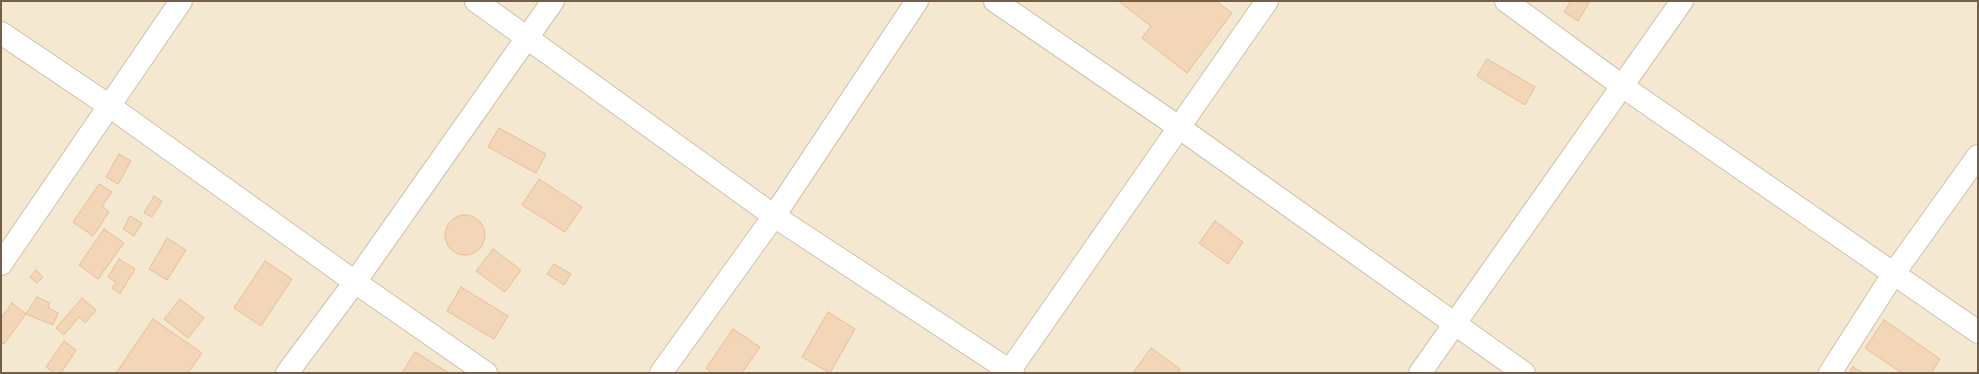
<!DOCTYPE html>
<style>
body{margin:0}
#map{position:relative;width:1979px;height:374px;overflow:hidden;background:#fdf5e1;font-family:Poppins,sans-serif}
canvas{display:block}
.frame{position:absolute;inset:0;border:2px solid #755d47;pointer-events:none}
</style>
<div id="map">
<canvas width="1979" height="374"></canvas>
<div class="frame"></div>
</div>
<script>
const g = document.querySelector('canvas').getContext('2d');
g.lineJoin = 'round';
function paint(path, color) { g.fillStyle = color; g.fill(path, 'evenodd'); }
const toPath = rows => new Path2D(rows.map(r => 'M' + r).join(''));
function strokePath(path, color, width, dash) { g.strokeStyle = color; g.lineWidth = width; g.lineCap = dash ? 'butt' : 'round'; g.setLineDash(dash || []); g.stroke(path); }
paint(toPath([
 [1,1,1978,1,1978,373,1,373]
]), '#f5e8d0');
const building = toPath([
 [1118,1,1216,1,1232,13,1187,73,1142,38,1151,26,1118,1],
 [1571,1,1590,1,1578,21,1564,12,1571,1],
 [1487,59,1535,87,1525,105,1477,76,1487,59],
 [499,128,546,154,536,173,488,147,499,128],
 [119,154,131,161,118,184,106,177,119,154],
 [539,179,582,207,565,232,522,205,539,179],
 [99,184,112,192,102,206,109,212,93,236,73,222,99,184],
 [154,196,162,201,152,217,144,213,154,196],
 '445 235a20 20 0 1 1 40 0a20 20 0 1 1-40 0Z',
 [130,216,142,223,134,236,123,229,130,216],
 [1215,221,1243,242,1228,264,1199,243,1215,221],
 [104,229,124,243,98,279,79,265,104,229],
 [167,238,186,250,167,280,149,269,167,238],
 [493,249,521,270,505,292,476,271,493,249],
 [119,259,135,269,120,294,112,288,116,282,108,277,119,259],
 [265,261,292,279,261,326,234,308,265,261],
 [554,264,571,274,564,285,547,274,554,264],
 [36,270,43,277,37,283,30,277,36,270],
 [461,287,508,316,494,339,447,311,461,287],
 [37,297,50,303,48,308,58,313,53,325,26,314,37,297],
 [82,298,96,310,85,323,79,317,64,335,56,328,82,298],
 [180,299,204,318,188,338,164,319,180,299],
 [12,303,26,314,4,344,1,342,1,318,12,303],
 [828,312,855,329,830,373,802,357,828,312],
 [153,319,202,353,188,373,116,373,153,319],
 [1884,320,1940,359,1931,373,1902,373,1865,348,1884,320],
 [733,329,760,347,742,373,712,373,706,368,733,329],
 [64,341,76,350,61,373,54,373,46,367,64,341],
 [1151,348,1180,369,1178,373,1133,373,1151,348],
 [415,352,449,373,402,373,415,352],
 [1853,367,1863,373,1849,373,1853,367]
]);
paint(building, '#f3d6b8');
strokePath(building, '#e6bf98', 1);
const minor = toPath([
 [476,1,774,216,1013,373],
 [995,1,1180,128,1524,373],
 [1506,1,1622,86,1978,332],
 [1,33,108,105,355,282,486,373],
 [1,264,181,1],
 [287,373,355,282,553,1],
 [661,373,774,216,917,1],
 [1008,373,1267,1],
 [1420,373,1682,1],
 [1830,373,1894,273,1978,156]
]);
strokePath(minor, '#d0c0ab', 24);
strokePath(minor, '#fff', 22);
</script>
